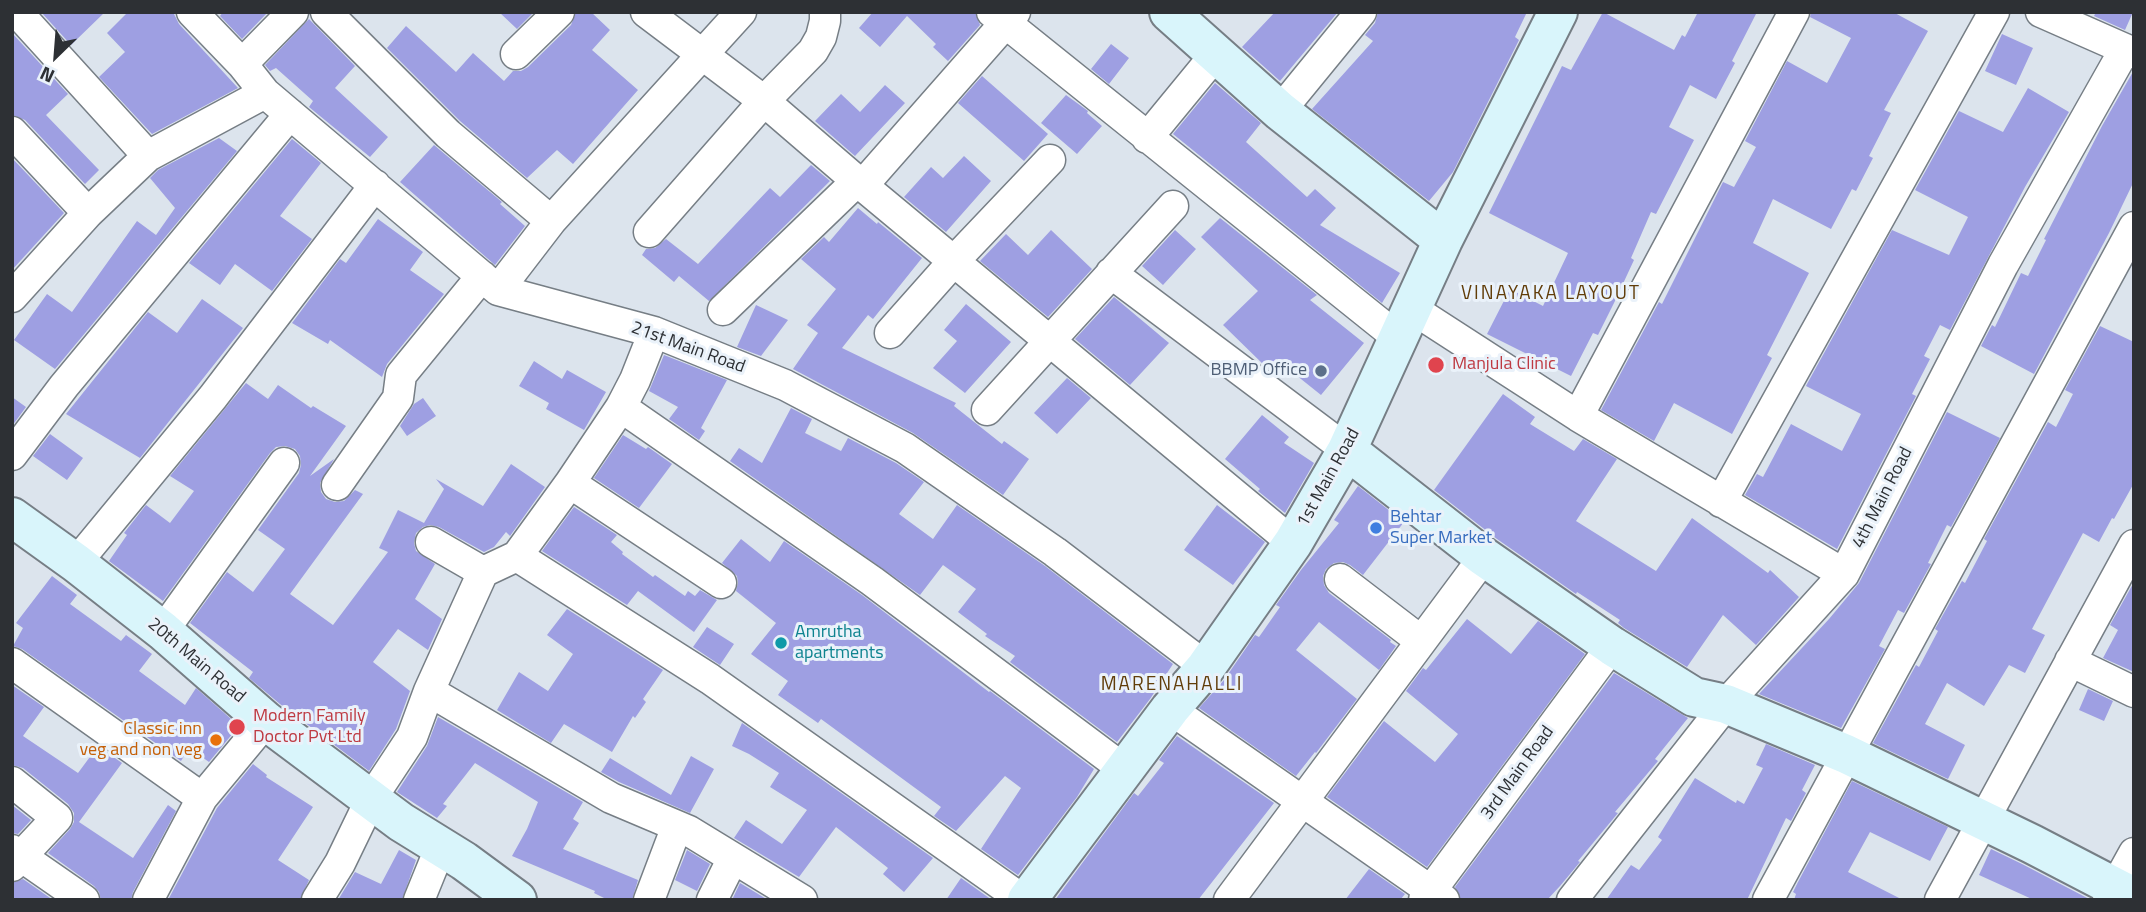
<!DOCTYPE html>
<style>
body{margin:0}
#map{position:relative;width:2146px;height:912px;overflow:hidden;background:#dce4ed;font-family:"Titillium Web",sans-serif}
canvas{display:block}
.frame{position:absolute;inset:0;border:14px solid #2d3034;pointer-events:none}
.north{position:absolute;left:21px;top:21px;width:70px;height:70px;-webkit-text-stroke:5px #eaf2fa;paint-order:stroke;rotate:205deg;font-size:19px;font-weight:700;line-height:28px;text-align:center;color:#2d3034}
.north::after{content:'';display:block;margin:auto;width:24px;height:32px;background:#2d3034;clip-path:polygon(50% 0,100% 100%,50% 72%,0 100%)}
</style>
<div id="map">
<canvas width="2146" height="912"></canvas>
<div class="frame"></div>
<div class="north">N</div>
</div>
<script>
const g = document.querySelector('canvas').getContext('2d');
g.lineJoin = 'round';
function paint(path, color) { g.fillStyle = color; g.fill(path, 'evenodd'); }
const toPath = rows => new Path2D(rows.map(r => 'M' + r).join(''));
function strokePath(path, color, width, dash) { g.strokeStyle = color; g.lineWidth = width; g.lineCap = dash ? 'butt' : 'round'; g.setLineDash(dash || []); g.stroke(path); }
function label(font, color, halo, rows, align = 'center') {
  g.font = font + ' "Titillium Web",sans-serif'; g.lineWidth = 6; g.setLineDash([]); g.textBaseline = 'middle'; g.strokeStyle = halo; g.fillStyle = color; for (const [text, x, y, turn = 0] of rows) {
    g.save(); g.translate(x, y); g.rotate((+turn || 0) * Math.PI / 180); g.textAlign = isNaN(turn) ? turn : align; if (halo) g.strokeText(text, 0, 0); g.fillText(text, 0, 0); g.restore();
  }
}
paint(toPath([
 [41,12,105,12,71,45],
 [128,12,173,12,179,24,238,88,152,134,99,77,125,52,107,33],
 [223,12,268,12,242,39,220,16],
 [499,12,534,12,517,29],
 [576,12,591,12,610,30,592,50,638,90,573,164,557,150,527,178,460,121,387,48,406,26,456,72,473,53,504,81,513,71,521,71,528,67,571,25],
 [873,12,975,12,980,25,948,61,933,47,936,44,907,16,880,47,859,28],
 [1275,12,1338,12,1280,81,1242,47],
 [1378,12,1527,12,1515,37,1519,40,1453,172,1429,201,1312,109,1373,41,1365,35,1375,23],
 [1603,12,1674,50,1682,35,1685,37,1698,12,1757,12,1732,61,1735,63,1716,99,1690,85,1669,127,1694,140,1656,214,1651,212,1631,258,1634,260,1614,303,1598,335,1593,333,1571,376,1487,334,1510,289,1543,306,1568,253,1489,213,1562,66,1571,70],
 [1811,12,1893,12,1928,31,1884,110,1891,113,1869,156,1873,158,1856,191,1852,189,1831,229,1773,199,1753,243,1809,273,1767,355,1772,358,1732,434,1674,403,1654,441,1601,410,1659,302,1662,304,1723,182,1734,187,1756,147,1745,141,1787,61,1827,83,1851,38,1810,17],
 [2096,12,2133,12,2125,30,2094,16],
 [309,19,355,66,335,88,388,137,370,157,309,107,313,101,276,68,270,71,265,65],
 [12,33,68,94,46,115,99,170,85,184,25,120,12,115],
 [2002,34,2033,48,2016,85,1985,71],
 [1111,44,1129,58,1109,84,1091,69],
 [2134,70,2134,181,2109,233,2034,374,1981,346,1992,325,1995,327,2021,273,2028,276,2046,240,2044,239,2102,126],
 [982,76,1048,134,1024,161,958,103],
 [1215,83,1261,123,1246,142,1307,197,1315,189,1336,208,1320,225,1400,273,1382,303,1173,134],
 [885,85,905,103,855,156,815,121,841,94,860,112],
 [2028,88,2069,112,2025,187,1950,330,1940,325,1924,356,1930,359,1912,394,1916,396,1837,549,1745,495,1757,474,1763,477,1791,424,1842,451,1861,414,1806,386,1807,384,1892,230,1949,255,1968,217,1915,190,1959,111,2003,132],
 [1066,95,1088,111,1087,113,1102,126,1077,154,1041,123],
 [219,138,237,151,55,369,14,340,47,294,72,312,137,221,156,235,175,208,150,178,158,170],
 [292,139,321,163,280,216,312,239,272,291,235,264,220,285,189,263],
 [434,145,502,202,500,204,525,226,495,265,400,182],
 [964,156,991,181,946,232,904,197,931,167,943,178],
 [12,158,64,213,12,270],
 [811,165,830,181,709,301,679,276,674,282,642,255,646,249,655,248,666,239,698,264,770,188,780,197],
 [858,208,877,224,878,222,922,258,873,319,868,315,842,348,956,403,954,406,1002,444,1004,441,1029,459,1003,495,913,433,793,369,818,333,807,325,836,289,801,259,824,237,829,242],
 [1220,218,1317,295,1310,300,1364,343,1321,395,1276,359,1267,368,1223,325,1258,291,1201,237],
 [378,219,423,252,410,270,444,294,387,364,382,377,330,340,328,344,292,323,340,259,346,263],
 [1051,230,1092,269,1048,317,980,261,1006,234,1028,255],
 [1175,230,1196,249,1163,285,1142,266],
 [1114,297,1169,343,1130,385,1075,339],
 [202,299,243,328,140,458,66,414,148,312,177,333],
 [966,304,1011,342,965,393,933,368,957,341,944,330],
 [756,305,788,320,761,356,737,347],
 [2100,326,2134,342,2134,483,2114,519,2112,518,2099,542,2083,533,2032,629,2045,635,2025,673,2009,665,1984,706,1947,683,1925,724,1965,745,1948,779,1873,743,1916,665,1919,667,1938,631,1935,629,1962,581,1965,583,1987,541,1984,539,2048,422,2056,427,2073,394,2065,390],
 [664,355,727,380,701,428,705,431,699,440,669,419,678,407,649,391],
 [534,361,562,379,567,370,606,392,584,430,546,409,549,403,519,386],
 [1067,378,1091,398,1057,434,1034,413],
 [246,383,268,399,278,385,311,408,313,406,346,426,310,476,334,459,320,483,321,492,326,499,335,502,344,501,355,490,363,494,290,594,333,625,388,552,379,548,398,510,424,523,444,489,436,479,483,506,511,464,545,487,510,536,506,532,494,547,484,552,439,527,430,525,423,527,416,533,414,543,416,551,435,564,415,599,442,619,428,650,398,629,373,662,410,691,396,729,369,771,280,704,249,678,253,672,190,623,227,572,253,592,285,549,258,530,299,473,301,465,300,456,295,449,285,446,276,447,270,453,163,601,109,561,127,535,124,533,146,505,170,523,194,491,170,476],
 [1503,394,1535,417,1530,424,1574,451,1583,439,1617,459,1576,521,1656,571,1692,518,1768,573,1770,570,1799,597,1756,645,1723,615,1687,667,1624,628,1618,623,1620,620,1577,592,1576,594,1497,539,1434,490],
 [12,397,26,407,12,426],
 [423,398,436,416,407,436,400,426,414,404],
 [791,408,812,419,805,433,841,451,848,438,896,463,924,482,899,514,933,539,957,505,1045,566,1173,664,1150,699,1117,742,1010,662,1015,656,985,636,987,634,958,612,976,589,943,565,920,595,730,461,739,448,762,463],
 [1947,412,2000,438,1951,527,1947,525,1928,563,1931,564,1904,613,1898,610,1879,646,1885,649,1841,728,1759,694,1829,619,1859,583],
 [1262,415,1289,437,1284,443,1314,463,1285,513,1258,491,1260,489,1225,459],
 [50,434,83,458,67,480,33,456],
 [623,435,646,449,648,447,672,464,639,508,594,478],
 [1358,486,1404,522,1363,575,1350,565,1343,562,1334,563,1326,569,1323,576,1324,585,1329,593,1391,640,1390,642,1396,646,1379,670,1319,622,1296,650,1357,699,1316,753,1315,752,1296,776,1199,708,1224,680,1255,635,1259,637,1280,607,1276,605,1301,570,1339,523,1334,520],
 [1217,505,1265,542,1233,585,1184,550],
 [574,507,617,535,611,542,623,552,622,554,653,577,655,575,685,596,688,591,695,596,700,590,717,600,694,632,638,591,627,605,542,551],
 [741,539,770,562,784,541,862,595,989,692,990,691,1094,769,1077,797,1018,875,981,849,1021,788,1005,776,956,831,934,816,941,807,821,719,818,723,778,695,788,681,751,654,776,623,736,591,738,583,737,576,722,563],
 [52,576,77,595,70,604,121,641,126,635,152,654,139,671,185,705,196,688,239,726,209,762,189,748,181,761,22,649,13,646,23,628,16,623],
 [2134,582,2134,672,2103,658,2118,630,2110,625],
 [567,609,663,670,643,699,646,702,635,718,633,716,612,752,564,724,551,743,497,710,519,672,548,691,573,654,547,635],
 [1467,619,1511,654,1538,621,1585,654,1427,867,1327,797,1384,721,1435,762,1458,734,1406,691,1423,668,1426,670],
 [707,627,734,644,720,665,693,647],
 [1614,673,1688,718,1655,759,1658,761,1615,812,1618,813,1578,861,1580,862,1560,886,1547,900,1461,900,1455,887],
 [12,685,44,707,23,736,78,773,98,746,122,763,79,822,133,858,168,805,176,811,133,892,131,900,101,900,99,892,94,886,48,853,70,829,74,822,74,813,68,804,23,768,12,765],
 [2088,689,2113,701,2104,721,2079,710],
 [438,717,583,802,573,819,579,823,563,849,638,880,632,900,608,900,594,893,595,891,512,856,527,829,538,802,475,763,443,804,447,806,437,818,397,792,427,746],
 [742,723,933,858,904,892,883,874,888,868,836,827,799,877,734,838,746,820,782,844,807,810,770,787,779,773,749,754,732,746],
 [1177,736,1274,803,1198,900,1055,900,1134,793,1138,796,1164,763,1159,760],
 [1766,744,1815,765,1802,790,1806,793,1791,821,1786,818,1747,900,1606,900,1631,865,1639,870,1662,840,1658,837,1695,778,1736,803,1737,800,1744,804,1763,768,1756,765],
 [691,756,714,769,690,813,619,782,601,772,610,758,671,795],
 [253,764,267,775,266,777,313,807,278,860,309,880,300,900,168,900,217,808],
 [1852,781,1948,827,1930,861,1870,832,1848,872,1903,900,1794,900,1796,894,1793,892,1798,882],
 [12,805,31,820,18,834,12,833],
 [1991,849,2022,864,2091,900,2034,900,1979,875],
 [399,850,416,860,402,900,338,900,355,872,381,884],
 [687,850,710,864,697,891,675,880],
 [1369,869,1405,894,1400,900,1345,900],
 [961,878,992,900,946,900],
 [23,879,53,900,12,900,12,883],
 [740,883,768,900,732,900]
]), '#9e9fe2');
const street = toPath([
 [17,12,148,156],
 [192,12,242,64,265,93,498,290,654,332,785,385,905,448,1055,552,1206,667],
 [326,12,448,134,551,221],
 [646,12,764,101,857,181,1293,543],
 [992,12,1397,337],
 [2041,12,2134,53],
 [516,54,559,12],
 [242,64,293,12],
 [1280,111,1361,12],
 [12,132,88,213],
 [1147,138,1216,54],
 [862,186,1015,12],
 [649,232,764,101,813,51,821,37,825,21,825,12],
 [1111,273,1347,450],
 [498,290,551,221,741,12],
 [12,297,88,213,148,156,265,93],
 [1411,308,1578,416,1844,574],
 [723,310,857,181],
 [654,332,635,380,621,407,872,581,1125,770],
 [890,333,953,262,1050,160],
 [987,410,1173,206],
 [1578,416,1794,12],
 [12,455,64,386,290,114],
 [570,483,721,583],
 [337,485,398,398,401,375,482,276],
 [1721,502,1994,12],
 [431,542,483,572,517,556,570,483,621,407],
 [517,556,710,679,1023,900],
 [76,563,213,397,375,185],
 [483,572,429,691,611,798,689,831,802,900],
 [1340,579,1421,641],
 [163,631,284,463],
 [2070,661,2134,692],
 [12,663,202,798],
 [1170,709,1444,900],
 [12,782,57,818,12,866],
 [12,850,84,900],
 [148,900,202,798,266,721],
 [317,900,340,863,371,799,412,737,429,691],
 [419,900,441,846],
 [649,900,677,826],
 [712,900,733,858],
 [1229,900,1484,557],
 [1424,900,1612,646],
 [1572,900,1726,704,1844,574,2003,265,2125,49],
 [1768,900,2134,227],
 [1940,900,2134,545],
 [2108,900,2134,853]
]);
const secondary = toPath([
 [1169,12,1280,111,1443,240],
 [1347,450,1484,557,1612,646,1694,697,1726,704,1846,754,2032,844,2134,897],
 [12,517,76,563,163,631,266,721,401,822,464,861,517,900],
 [1027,900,1170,709,1206,667,1293,543,1347,450,1443,240,1558,12]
]);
strokePath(street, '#767e85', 33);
strokePath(secondary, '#767e85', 42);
strokePath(street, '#fff', 30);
strokePath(secondary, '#d9f5fb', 38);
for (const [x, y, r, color] of [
 [1436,365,9,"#e0444e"],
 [1321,371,7,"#5c6f8a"],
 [1376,528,7,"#3f7fe0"],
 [781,643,7,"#0f9aa8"],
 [237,727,9,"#e0444e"],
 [216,740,7,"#e8710a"]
]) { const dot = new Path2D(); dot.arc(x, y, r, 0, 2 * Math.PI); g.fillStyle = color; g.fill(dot); strokePath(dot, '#eaf2fa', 2.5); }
label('18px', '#2d3034', '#eaf2fa', [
 ["21st Main Road",688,348,20],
 ["1st Main Road",1329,478,-61],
 ["4th Main Road",1883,498,-63],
 ["20th Main Road",196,661,40],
 ["3rd Main Road",1518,773,-54]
]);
label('18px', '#be3a42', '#eaf2fa', [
 ["Manjula Clinic",1452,365],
 ["Modern Family",253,717],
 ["Doctor Pvt Ltd",253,738]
], 'left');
label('18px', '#4e5e75', '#eaf2fa', [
 ["BBMP Office",1307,371]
], 'right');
label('18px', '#366cbe', '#eaf2fa', [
 ["Behtar",1390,518],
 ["Super Market",1390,539]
], 'left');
label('18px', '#0d838f', '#eaf2fa', [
 ["Amrutha",795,633],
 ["apartments",795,654]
], 'left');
label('18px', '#c56008', '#eaf2fa', [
 ["Classic inn",202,730],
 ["veg and non veg",202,751]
], 'right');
g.letterSpacing = '2px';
label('19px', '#613d09', '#eaf2fa', [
 ["VINAYAKA LAYOUT",1551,294],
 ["MARENAHALLI",1172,685]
]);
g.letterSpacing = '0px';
</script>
